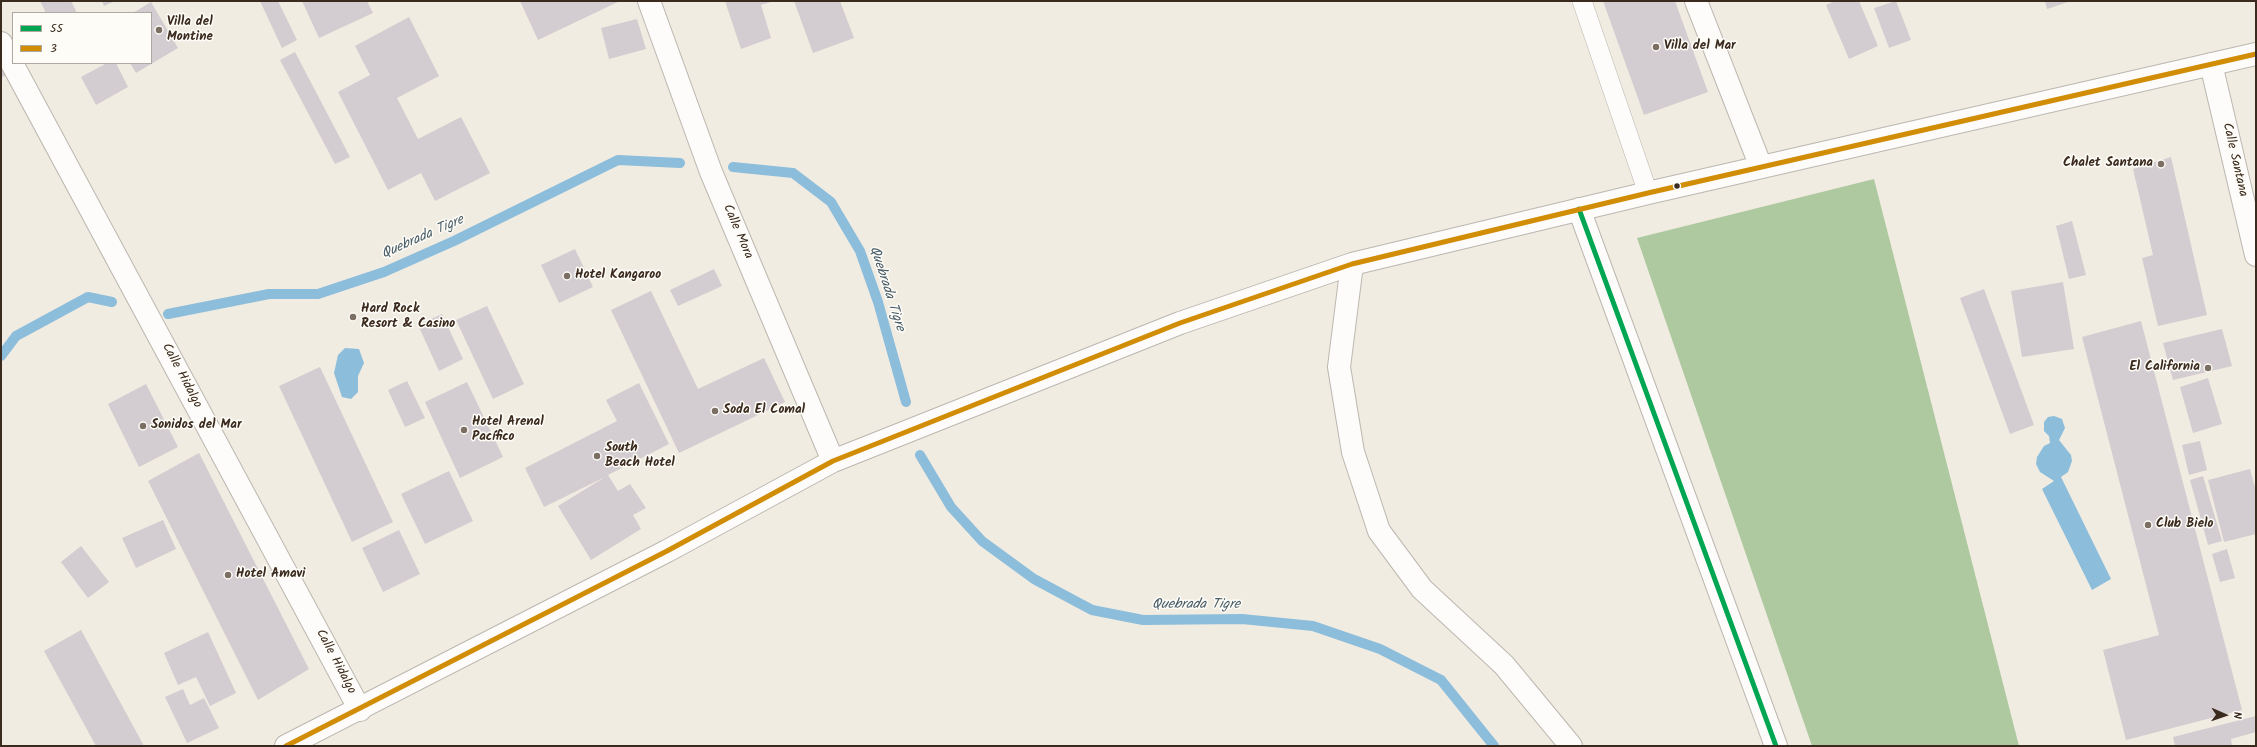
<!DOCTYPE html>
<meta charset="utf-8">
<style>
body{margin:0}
#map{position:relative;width:2257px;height:747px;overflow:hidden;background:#f1ece2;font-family:Kalam,sans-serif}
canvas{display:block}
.frame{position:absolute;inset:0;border:2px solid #3b2a1e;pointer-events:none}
.legend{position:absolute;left:12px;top:12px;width:140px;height:52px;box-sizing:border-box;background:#fdfcf7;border:1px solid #afa8a0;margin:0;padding:5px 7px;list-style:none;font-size:12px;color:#3b2a1e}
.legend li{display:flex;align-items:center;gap:8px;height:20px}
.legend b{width:20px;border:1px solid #afa8a0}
.north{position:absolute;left:2205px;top:695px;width:40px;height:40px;-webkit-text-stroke:3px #fdfcf7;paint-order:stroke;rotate:92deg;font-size:11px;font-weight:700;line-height:16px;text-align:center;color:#3b2a1e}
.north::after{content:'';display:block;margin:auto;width:14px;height:18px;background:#3b2a1e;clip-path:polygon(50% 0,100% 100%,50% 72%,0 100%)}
</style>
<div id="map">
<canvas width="2257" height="747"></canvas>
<div class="frame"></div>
<ul class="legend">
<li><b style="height:5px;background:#00a651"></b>55</li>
<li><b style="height:5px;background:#d18d06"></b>3</li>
</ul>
<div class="north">N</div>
</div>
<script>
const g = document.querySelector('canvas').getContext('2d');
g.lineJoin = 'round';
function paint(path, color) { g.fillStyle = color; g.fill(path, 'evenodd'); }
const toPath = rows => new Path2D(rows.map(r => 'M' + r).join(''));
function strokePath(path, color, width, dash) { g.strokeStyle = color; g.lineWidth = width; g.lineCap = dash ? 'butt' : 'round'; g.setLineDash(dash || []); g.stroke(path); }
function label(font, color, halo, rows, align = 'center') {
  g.font = font + ' Kalam,sans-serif'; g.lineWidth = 3; g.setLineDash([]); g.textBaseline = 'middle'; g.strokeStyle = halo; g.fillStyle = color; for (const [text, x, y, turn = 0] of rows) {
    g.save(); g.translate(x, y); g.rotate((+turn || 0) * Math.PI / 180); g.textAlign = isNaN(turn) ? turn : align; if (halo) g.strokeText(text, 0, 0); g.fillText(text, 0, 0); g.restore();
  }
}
paint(toPath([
 [1874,179,2019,746,1812,746,1637,238]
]), '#aec99f');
paint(toPath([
 [345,348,359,349,364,363,358,376,358,392,351,399,342,397,334,373,338,355],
 [2054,416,2062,419,2065,428,2059,440,2071,455,2072,461,2068,472,2061,477,2111,579,2092,590,2042,489,2054,481,2040,472,2036,464,2037,457,2044,446,2050,443,2049,436,2044,431,2044,422,2048,417]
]), '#8cbddb');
strokePath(toPath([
 [733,167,793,173,831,202,860,251,878,302,906,402],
 [168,314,269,294,318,294,384,272,454,241,618,160,680,163],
 [1,356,16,336,88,297,112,302],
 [920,455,951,507,982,541,1034,579,1092,610,1143,620,1242,619,1313,626,1380,649,1441,680,1494,746]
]), '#8cbddb', 10);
paint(toPath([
 [40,1,71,1,77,13,46,13],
 [102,1,115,1,104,6],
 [260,1,278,1,297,40,282,48],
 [302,1,367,1,373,13,319,38],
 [520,1,620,1,538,40],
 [725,1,774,1,761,5,771,38,741,49],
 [794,1,840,1,854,38,813,53],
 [1603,1,1675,1,1708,92,1644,115],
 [1835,1,1859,1,1878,46,1849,59,1826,5],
 [1896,1,1911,40,1889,48,1874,8],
 [2045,1,2071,1,2047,9],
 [151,2,178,48,136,73,130,63,151,63,151,13,133,13],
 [409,17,439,76,397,98,418,139,461,117,490,173,435,201,421,173,388,190,338,92,370,75,355,46],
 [637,19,646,49,609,59,601,28],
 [295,52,350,157,335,164,280,60],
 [1,61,8,74,1,78],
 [107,63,116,63,128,87,96,105,81,77],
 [2171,157,2207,315,2158,326,2142,258,2153,255,2133,169],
 [2072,221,2086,275,2069,279,2056,226],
 [575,249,593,287,559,303,541,265],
 [714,269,722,286,678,306,670,290],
 [2063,282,2074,349,2022,357,2011,291],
 [1984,289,2034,425,2010,434,1960,298],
 [651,291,698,389,764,358,785,402,679,453,611,310],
 [487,306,524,384,493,399,456,320],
 [442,314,463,359,439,371,418,325],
 [2141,321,2242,710,2126,740,2103,650,2159,635,2082,337],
 [2222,329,2232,366,2173,380,2163,343],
 [320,367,393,522,352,542,279,386],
 [2208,378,2222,424,2193,433,2180,387],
 [407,381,425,418,405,427,388,390],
 [467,382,503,457,460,478,425,402],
 [639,383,669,444,608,475,618,491,630,484,646,508,633,515,641,529,591,560,558,506,605,477,544,507,525,468,617,421,606,400],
 [146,384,178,447,139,467,108,404],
 [2200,441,2207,470,2189,475,2182,445],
 [199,453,309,669,258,700,148,481],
 [2250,469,2256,491,2256,534,2224,542,2208,480],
 [449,471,473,521,425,544,401,494],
 [2203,476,2222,541,2208,545,2190,480],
 [163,520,176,549,136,568,122,538],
 [399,530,420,574,383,592,362,548],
 [81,546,109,582,88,598,61,562],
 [2227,549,2235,578,2220,582,2212,554],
 [81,630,144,746,96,746,44,651],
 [208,632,236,693,210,706,196,677,178,685,164,653],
 [183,689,190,705,204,698,219,728,187,743,165,697],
 [2256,716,2256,732,2231,739,2232,746,2175,746,2173,737]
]), '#d3ccd0');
const lane = toPath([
 [1582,1,1648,193]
]);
const street = toPath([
 [649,1,711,172,833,461],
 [1696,1,1761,167],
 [1,43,360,710],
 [2211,64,2256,255],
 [1579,209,1776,746],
 [1352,264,1339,367,1353,452,1379,531,1422,589,1504,665,1571,746],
 [286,746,667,551,833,461,1180,323,1352,264,1648,193,2256,54]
]);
strokePath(lane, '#bcb7af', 20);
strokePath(street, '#bcb7af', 24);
strokePath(lane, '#fdfcfb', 19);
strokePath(street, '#fdfcfb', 22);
strokePath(toPath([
 [1579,209,1776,746]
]), '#00a651', 5);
strokePath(toPath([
 [286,746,667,551,833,461,1180,323,1352,264,1648,193,2256,54]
]), '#d18d06', 5);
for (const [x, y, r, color] of [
 [159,30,4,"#7b6e63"],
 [1656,47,4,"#7b6e63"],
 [2161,164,4,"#7b6e63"],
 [1677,186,3.5,"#3b2a1e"],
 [567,276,4,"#7b6e63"],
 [353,317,4,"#7b6e63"],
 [2208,368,4,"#7b6e63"],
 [715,411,4,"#7b6e63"],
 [143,426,4,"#7b6e63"],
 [464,430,4,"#7b6e63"],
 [597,456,4,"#7b6e63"],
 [2148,525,4,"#7b6e63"],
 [228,575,4,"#7b6e63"]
]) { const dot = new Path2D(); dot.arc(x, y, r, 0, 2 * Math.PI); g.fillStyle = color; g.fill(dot); strokePath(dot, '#fdfcf7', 1.5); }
label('bold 13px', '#3b2a1e', '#fdfcf7', [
 ["Villa del",167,23],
 ["Montine",167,38],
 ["Villa del Mar",1664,47],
 ["Chalet Santana",2153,164,"right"],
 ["Hotel Kangaroo",575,276],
 ["Hard Rock",361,310],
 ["Resort & Casino",361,325],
 ["El California",2200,368,"right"],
 ["Soda El Comal",723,411],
 ["Hotel Arenal",472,423],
 ["Pacífico",472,438],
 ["Sonidos del Mar",151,426],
 ["South",605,449],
 ["Beach Hotel",605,464],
 ["Club Bielo",2156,525],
 ["Hotel Amavi",236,575]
], 'left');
label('13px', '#3b2a1e', '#fdfcf7', [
 ["Calle Santana",2234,160,77],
 ["Calle Mora",737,232,67],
 ["Calle Hidalgo",181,376,62],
 ["Calle Hidalgo",335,662,62]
]);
label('italic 14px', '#4a5d68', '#fdfcf7', [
 ["Quebrada Tigre",423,238,-24],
 ["Quebrada Tigre",886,289,72],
 ["Quebrada Tigre",1196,606]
]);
</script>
